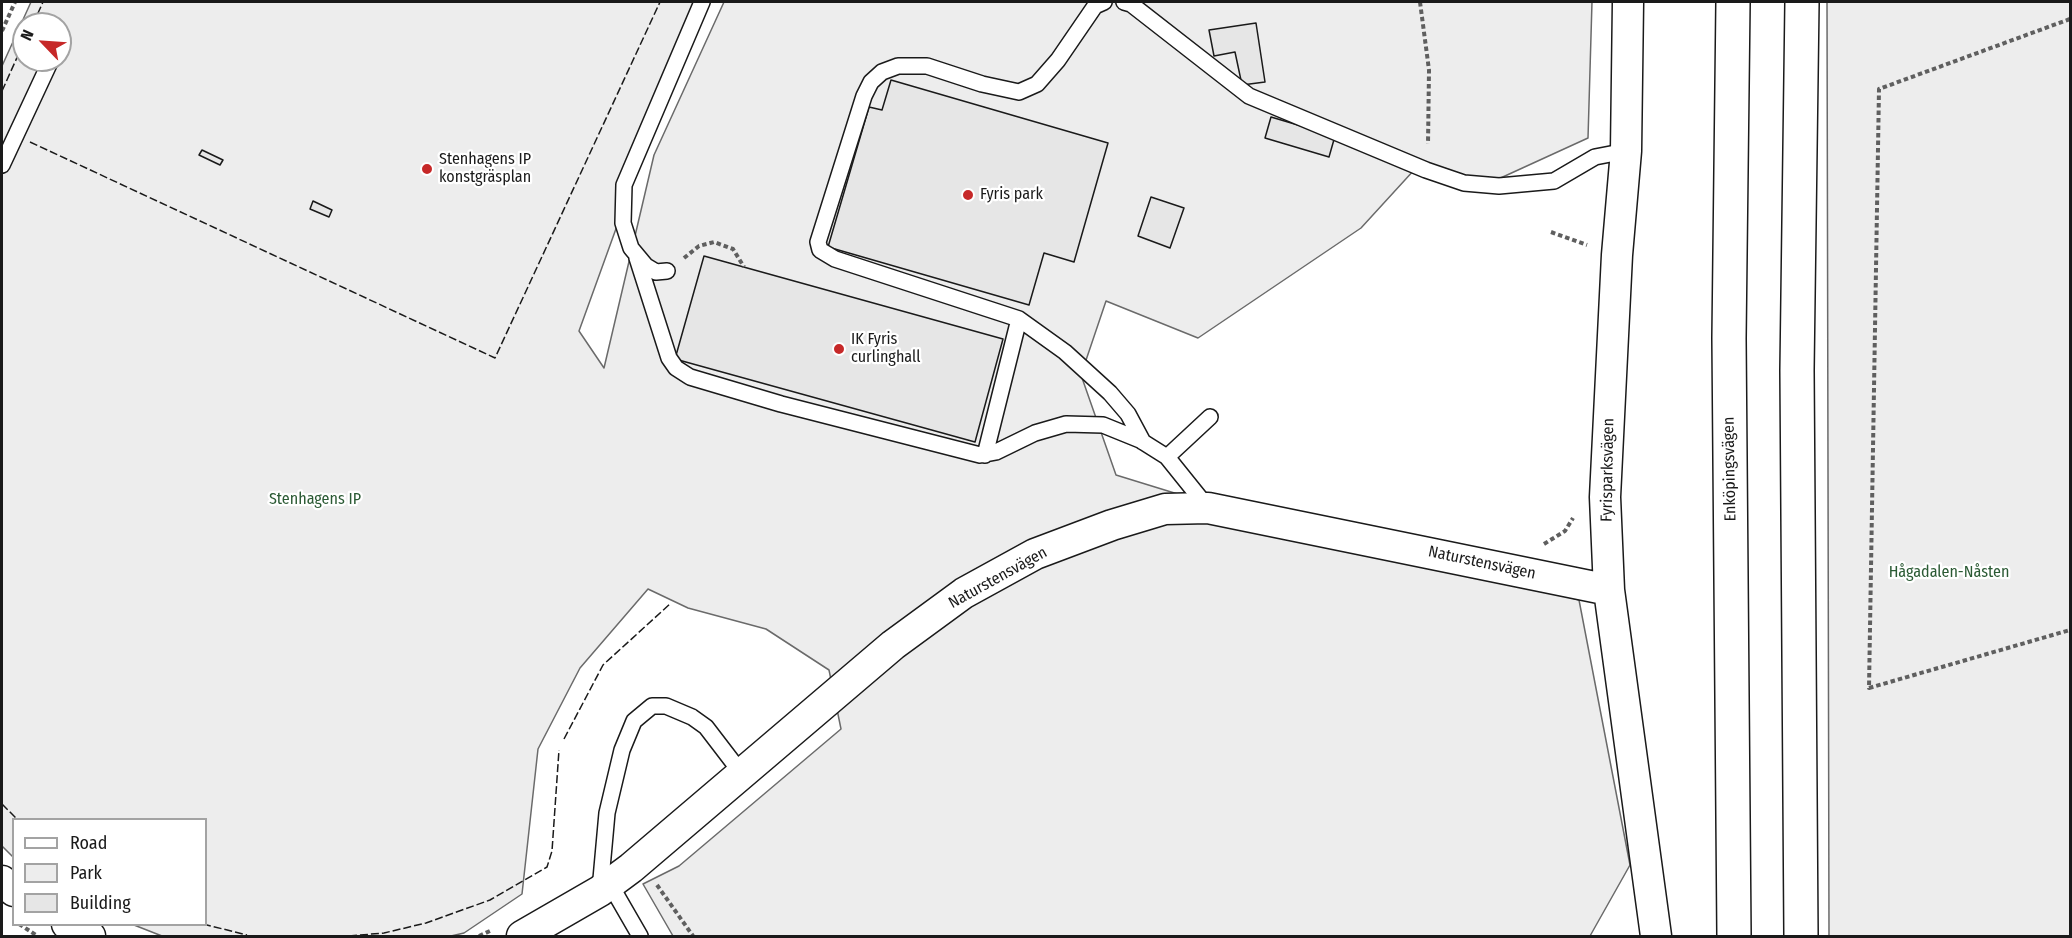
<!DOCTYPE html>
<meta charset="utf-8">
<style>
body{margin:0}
#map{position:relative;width:2072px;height:938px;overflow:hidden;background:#fff;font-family:"Fira Sans Condensed",sans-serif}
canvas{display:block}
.frame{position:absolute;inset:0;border:3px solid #1a1a1a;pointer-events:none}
.legend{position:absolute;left:12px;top:818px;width:195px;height:108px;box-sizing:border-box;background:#fff;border:2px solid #a3a3a3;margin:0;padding:8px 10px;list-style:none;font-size:18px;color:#1a1a1a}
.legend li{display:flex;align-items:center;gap:12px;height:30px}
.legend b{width:30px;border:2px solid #a3a3a3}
.north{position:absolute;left:12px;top:12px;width:60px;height:60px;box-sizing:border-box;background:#fff;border:2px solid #a3a3a3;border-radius:50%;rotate:295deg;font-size:16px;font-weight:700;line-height:24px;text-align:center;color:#1a1a1a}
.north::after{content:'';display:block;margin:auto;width:21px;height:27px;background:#c62828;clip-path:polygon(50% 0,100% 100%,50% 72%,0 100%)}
</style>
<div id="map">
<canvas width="2072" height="938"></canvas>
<div class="frame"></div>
<ul class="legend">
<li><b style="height:8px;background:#fff"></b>Road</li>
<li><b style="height:16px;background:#ededed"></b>Park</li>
<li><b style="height:16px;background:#e6e6e6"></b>Building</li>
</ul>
<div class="north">N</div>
</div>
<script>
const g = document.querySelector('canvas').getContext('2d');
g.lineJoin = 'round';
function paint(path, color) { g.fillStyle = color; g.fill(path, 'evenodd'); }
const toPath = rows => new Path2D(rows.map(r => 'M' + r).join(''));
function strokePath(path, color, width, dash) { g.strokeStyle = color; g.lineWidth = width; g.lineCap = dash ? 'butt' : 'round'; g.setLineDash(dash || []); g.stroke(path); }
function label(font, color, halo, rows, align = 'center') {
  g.font = font + ' "Fira Sans Condensed",sans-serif'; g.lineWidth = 4.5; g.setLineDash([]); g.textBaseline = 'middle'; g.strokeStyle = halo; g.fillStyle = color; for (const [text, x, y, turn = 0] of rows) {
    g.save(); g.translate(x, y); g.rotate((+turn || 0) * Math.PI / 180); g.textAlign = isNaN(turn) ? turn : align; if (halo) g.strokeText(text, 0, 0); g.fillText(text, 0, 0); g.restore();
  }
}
const green = toPath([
 [31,2,698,2,579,331,604,368,654,155,724,2,1592,2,1588,138,1494,181,1415,169,1361,228,1198,338,1106,301,1081,375,1116,475,1301,532,1439,561,1579,600,1630,865,1590,936,673,936,643,884,679,866,841,729,829,670,766,629,688,608,648,589,580,668,538,749,522,894,464,933,451,936,162,936,134,925,206,924,206,820,14,820,13,857,2,846,2,66,31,2],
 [24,24,60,24,60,60,24,60,24,24],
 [1827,2,2070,2,2070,936,1829,936,1827,2]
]);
paint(green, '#ededed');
strokePath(green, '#6a6a6a', 1.5);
const building = toPath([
 [1256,23,1265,82,1242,85,1235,52,1214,56,1209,30,1256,23],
 [891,80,1108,143,1074,262,1044,253,1029,305,828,247,869,107,882,110,891,80],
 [1271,117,1335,136,1329,157,1265,138,1271,117],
 [202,150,223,160,220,165,199,155,202,150],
 [1151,197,1184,208,1170,248,1138,236,1151,197],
 [313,201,332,210,329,217,310,209,313,201],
 [704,256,1003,339,975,442,675,359,704,256]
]);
paint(building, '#e6e6e6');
strokePath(building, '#1a1a1a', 1.5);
const service = toPath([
 [1104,2,1095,6,1058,60,1037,84,1019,92,982,84,927,66,898,66,882,72,871,82,864,96,818,242,820,250,835,259,1019,319,1065,352,1110,393,1128,414,1143,442],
 [1124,2,1131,4,1249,96,1426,170,1464,183,1499,186,1554,181,1595,157,1626,151],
 [2,165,51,60],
 [637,258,669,358,676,368,690,377,781,404,980,455,996,452,1035,433,1066,424,1103,425,1140,440,1167,457,1208,508],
 [667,271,656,272,646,266,631,248,623,223,624,185,702,2],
 [985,455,1019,319],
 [1167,457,1210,417],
 [610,884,640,936],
 [600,890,607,813,622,750,634,721,652,706,666,706,692,717,706,727,742,774]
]);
const minor = toPath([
 [1628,2,1626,151,1617,255,1605,497,1609,590,1656,936],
 [2,881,14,891],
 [67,924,90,936],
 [522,936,600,891,631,868,893,645,964,593,1035,554,1112,525,1165,509,1208,508,1609,590]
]);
const primary = toPath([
 [1733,2,1729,338,1734,936],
 [1801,936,1797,370,1802,2]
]);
strokePath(service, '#1a1a1a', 18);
strokePath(minor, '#1a1a1a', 33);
strokePath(primary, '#1a1a1a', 36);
strokePath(toPath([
 [1420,2,1429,70,1428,144],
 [2070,19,1879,89,1869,688,2070,630],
 [2,31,15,2],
 [1551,232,1587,245],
 [684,258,699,246,714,242,733,249,744,267],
 [1544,544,1565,531,1573,518],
 [657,885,693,936],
 [19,924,36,935],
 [479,936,492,930]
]), '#5f5f5f', 4, [4.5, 3]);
strokePath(service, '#fff', 15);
strokePath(minor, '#fff', 30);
strokePath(primary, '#fff', 33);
strokePath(toPath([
 [33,24,43,2],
 [2,91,24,42],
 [30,142,495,358,660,2],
 [564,739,603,665,671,603],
 [2,804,18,820],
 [203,924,247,935],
 [255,936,263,936],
 [349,936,384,933,426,923,490,900,547,867,552,851,559,750]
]), '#1a1a1a', 1.5, [8, 3]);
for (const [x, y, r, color] of [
 [427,169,6,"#c62828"],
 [968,195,6,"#c62828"],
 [839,349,6,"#c62828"]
]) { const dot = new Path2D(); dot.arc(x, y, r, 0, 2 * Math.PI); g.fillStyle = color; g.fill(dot); strokePath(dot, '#fff', 2); }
label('16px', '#1a1a1a', '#fff', [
 ["Stenhagens IP",439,160],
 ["konstgräsplan",439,178],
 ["Fyris park",980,195],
 ["IK Fyris",851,340],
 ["curlinghall",851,358]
], 'left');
label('16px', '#1a1a1a', '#fff', [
 ["Enköpingsvägen",1730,469,-91],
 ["Fyrisparksvägen",1608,470,-89],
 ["Naturstensvägen",1482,563,12],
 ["Naturstensvägen",998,578,-29]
]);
label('16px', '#2b5a34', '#fff', [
 ["Stenhagens IP",315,500],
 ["Hågadalen-Nåsten",1949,573]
]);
</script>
